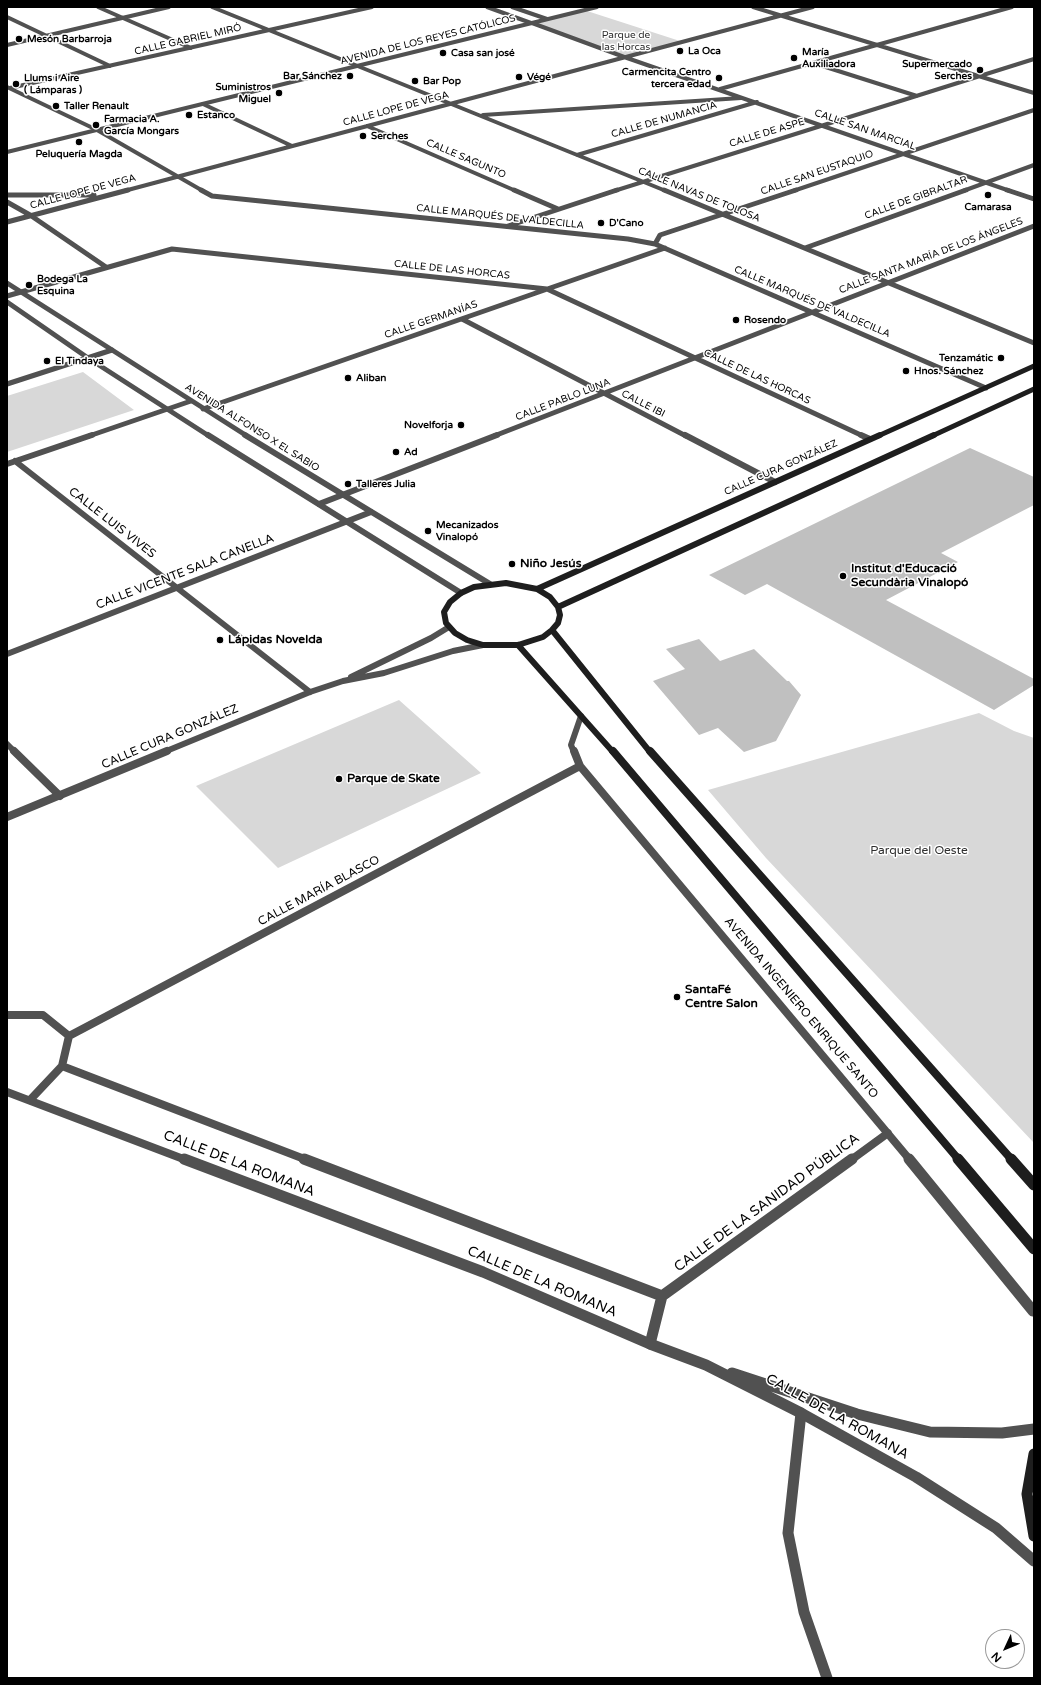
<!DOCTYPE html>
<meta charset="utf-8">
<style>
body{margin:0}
#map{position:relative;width:1041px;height:1685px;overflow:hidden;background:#fff;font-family:"Varela Round",sans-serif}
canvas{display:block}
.frame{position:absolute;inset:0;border:8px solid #000;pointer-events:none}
.north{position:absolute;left:985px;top:1629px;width:40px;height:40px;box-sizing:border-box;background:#fff;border:1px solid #999;border-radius:50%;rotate:226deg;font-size:11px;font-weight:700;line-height:16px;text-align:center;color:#000}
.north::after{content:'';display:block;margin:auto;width:14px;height:18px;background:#000;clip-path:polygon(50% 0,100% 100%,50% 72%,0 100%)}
</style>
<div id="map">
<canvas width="1041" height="1685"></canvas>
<div class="frame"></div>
<div class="north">N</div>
</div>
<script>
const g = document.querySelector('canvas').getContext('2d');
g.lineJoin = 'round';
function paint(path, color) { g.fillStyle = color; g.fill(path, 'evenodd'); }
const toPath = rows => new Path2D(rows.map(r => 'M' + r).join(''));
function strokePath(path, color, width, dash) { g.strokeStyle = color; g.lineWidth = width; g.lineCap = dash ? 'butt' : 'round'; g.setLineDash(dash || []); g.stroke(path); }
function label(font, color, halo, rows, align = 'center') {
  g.font = font + ' "Varela Round",sans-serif'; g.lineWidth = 3; g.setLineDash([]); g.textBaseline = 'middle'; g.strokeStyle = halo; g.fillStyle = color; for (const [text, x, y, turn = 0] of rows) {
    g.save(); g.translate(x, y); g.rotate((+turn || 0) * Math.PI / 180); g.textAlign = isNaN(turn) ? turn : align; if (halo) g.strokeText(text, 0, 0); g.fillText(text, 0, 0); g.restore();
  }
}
paint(toPath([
 [584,10,683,42,627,58,532,23],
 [83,372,134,410,7,452,7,396],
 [399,700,481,773,278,868,196,786],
 [979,713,1014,731,1034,738,1034,1143,766,858,708,790]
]), '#d8d8d8');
paint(toPath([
 [970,448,1034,477,1034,505,941,553,958,562,886,600,1034,679,1034,685,994,710,767,584,745,595,709,575],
 [699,639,720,661,754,649,787,681,789,681,801,695,776,741,744,752,718,728,699,735,653,681,685,669,666,649]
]), '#c0c0c0');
strokePath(toPath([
 [98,7,191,48],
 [212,7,666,191],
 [753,7,1034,93],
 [7,17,110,66],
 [532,23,627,58,1010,191],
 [7,45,169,7],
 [813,63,917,96],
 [7,87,97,130,203,191],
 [10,88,372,7],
 [720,89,1012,7],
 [203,104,292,146],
 [483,115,741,98],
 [367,126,516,191],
 [577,155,757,102],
 [124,191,813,7],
 [614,191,1034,59],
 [793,191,1034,110],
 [963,191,1034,165]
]), '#515151', 4);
strokePath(toPath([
 [201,190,212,196,628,239,655,244,986,388],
 [514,190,558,209],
 [664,190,1034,343],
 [1007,190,1034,199],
 [7,195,94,195],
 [7,202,30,215,106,267],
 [7,222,128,190],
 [508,226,617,190],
 [655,244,660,235,796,190],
 [805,248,966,190],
 [7,296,172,249,547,289,863,436],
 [462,319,686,436],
 [7,384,112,350],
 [203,409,665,248],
 [89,436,191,401],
 [494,436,1034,226]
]), '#515151', 5);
strokePath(toPath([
 [685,435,775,482],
 [861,435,870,439],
 [15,461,310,692],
 [7,464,92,435],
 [319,504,497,435],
 [7,654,371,512],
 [7,744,15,752],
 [574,752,571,745,581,716]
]), '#515151', 6);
strokePath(toPath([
 [14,751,60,796],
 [574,751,580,766,910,1160],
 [7,1015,43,1015,69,1036,62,1066,30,1100],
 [69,1036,580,766],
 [62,1066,307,1160],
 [851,1160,888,1133]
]), '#515151', 8);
strokePath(toPath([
 [304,1159,662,1296],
 [909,1159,1033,1311],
 [662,1296,852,1159],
 [650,1344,662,1296],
 [801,1413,788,1533,804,1612,827,1678]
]), '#515151', 11);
strokePath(toPath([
 [487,7,531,23],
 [512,7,547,19],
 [7,152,597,7]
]), '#515151', 4);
strokePath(toPath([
 [7,283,247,436],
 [7,302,88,358,209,436]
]), '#515151', 5);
strokePath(toPath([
 [208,435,461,593],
 [245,435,490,584],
 [351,677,431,638,449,627],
 [164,752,310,692,343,681,384,673,453,651,483,645]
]), '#515151', 6);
strokePath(toPath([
 [7,817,167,751],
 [7,1092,186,1160]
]), '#515151', 8);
strokePath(toPath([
 [184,1159,483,1272,650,1344,706,1365,801,1413,916,1477,996,1528,1034,1561],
 [732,1373,857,1414,930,1432,1002,1433,1034,1429]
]), '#515151', 11);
strokePath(toPath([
 [878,436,1034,366],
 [932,436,1034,389]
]), '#1e1e1e', 5);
strokePath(toPath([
 [506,583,537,589,550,597,558,607,560,615,558,623,552,630,543,637,518,645,483,645,467,640,455,633,446,623,444,612,450,602,461,593,474,587,506,583],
 [537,589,880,435],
 [558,607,934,435],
 [552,630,650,752],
 [518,645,613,752]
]), '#1e1e1e', 6);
strokePath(toPath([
 [613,751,959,1160],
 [650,751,1012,1160]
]), '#1e1e1e', 8);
strokePath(toPath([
 [958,1159,1034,1249],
 [1011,1159,1034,1185],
 [1034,1454,1027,1494,1034,1536]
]), '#1e1e1e', 11);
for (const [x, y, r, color] of [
 [19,39,4,"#000"],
 [680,51,4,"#000"],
 [443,53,4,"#000"],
 [794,58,4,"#000"],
 [980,70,4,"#000"],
 [350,76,4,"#000"],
 [519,77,4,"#000"],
 [719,78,4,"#000"],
 [415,81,4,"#000"],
 [16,84,4,"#000"],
 [279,93,4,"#000"],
 [56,106,4,"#000"],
 [189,115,4,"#000"],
 [96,125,4,"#000"],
 [363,136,4,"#000"],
 [79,142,4,"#000"],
 [988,195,4,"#000"],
 [601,223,4,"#000"],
 [29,285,4,"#000"],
 [736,320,4,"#000"],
 [1001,358,4,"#000"],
 [47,361,4,"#000"],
 [906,371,4,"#000"],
 [348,378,4,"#000"],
 [461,425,4,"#000"],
 [396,452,4,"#000"],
 [348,484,4,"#000"],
 [428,531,4,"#000"],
 [512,564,4,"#000"],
 [843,576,4,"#000"],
 [220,640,4,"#000"],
 [339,779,4,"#000"],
 [677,997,4,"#000"]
]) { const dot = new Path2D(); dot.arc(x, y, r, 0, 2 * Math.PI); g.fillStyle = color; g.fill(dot); strokePath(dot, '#fff', 1.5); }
label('10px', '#2f2f2f', '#fff', [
 ["Parque de",626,35],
 ["las Horcas",626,47]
]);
label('bold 10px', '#000', '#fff', [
 ["Mesón Barbarroja",27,39],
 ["La Oca",688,51],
 ["María",802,52],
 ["Auxiliadora",802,64],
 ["Casa san josé",451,53],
 ["Supermercado",972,64,"right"],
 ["Serches",972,76,"right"],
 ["Carmencita Centro",711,72,"right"],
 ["tercera edad",711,84,"right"],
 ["Bar Sánchez",342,76,"right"],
 ["Végé",527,77],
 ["Llums i Aire",24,78],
 ["( Lámparas )",24,90],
 ["Bar Pop",423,81],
 ["Suministros",271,87,"right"],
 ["Miguel",271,99,"right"],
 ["Taller Renault",64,106],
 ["Estanco",197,115],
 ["Farmacia A.",104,119],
 ["García Mongars",104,131],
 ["Serches",371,136],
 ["Peluquería Magda",79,154,"center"],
 ["Camarasa",988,207,"center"],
 ["D'Cano",609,223],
 ["Bodega La",37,279],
 ["Esquina",37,291],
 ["Rosendo",744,320],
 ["Tenzamátic",993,358,"right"],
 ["El Tindaya",55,361],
 ["Hnos. Sánchez",914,371],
 ["Aliban",356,378],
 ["Novelforja",453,425,"right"],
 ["Ad",404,452],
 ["Talleres Julia",356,484],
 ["Mecanizados",436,525],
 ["Vinalopó",436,537]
], 'left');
label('10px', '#000', '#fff', [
 ["CALLE GABRIEL MIRÓ",188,40,-13],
 ["AVENIDA DE LOS REYES CATÓLICOS",428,40,-14],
 ["CALLE LOPE DE VEGA",396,109,-15],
 ["CALLE DE NUMANCIA",664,120,-16],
 ["CALLE SAN MARCIAL",865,130,19],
 ["CALLE DE ASPE",767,133,-17],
 ["CALLE SAGUNTO",466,159,23],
 ["CALLE SAN EUSTAQUIO",817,173,-19],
 ["CALLE LOPE DE VEGA",83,192,-15],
 ["CALLE NAVAS DE TOLOSA",699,195,22],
 ["CALLE DE GIBRALTAR",916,198,-20],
 ["CALLE MARQUÉS DE VALDECILLA",500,217,6],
 ["CALLE SANTA MARÍA DE LOS ÁNGELES",931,256,-21],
 ["CALLE DE LAS HORCAS",452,270,6],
 ["CALLE MARQUÉS DE VALDECILLA",812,302,23],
 ["CALLE GERMANÍAS",431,320,-19],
 ["CALLE DE LAS HORCAS",757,377,25],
 ["CALLE PABLO LUNA",563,400,-21],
 ["CALLE IBI",643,404,27],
 ["AVENIDA ALFONSO X EL SABIO",252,428,32],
 ["CALLE CURA GONZÁLEZ",781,468,-24]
]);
label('12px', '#000', '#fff', [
 ["CALLE LUIS VIVES",112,523,38],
 ["CALLE VICENTE SALA CANELLA",185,572,-21],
 ["CALLE CURA GONZÁLEZ",170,737,-23],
 ["CALLE MARÍA BLASCO",319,891,-28],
 ["AVENIDA INGENIERO ENRIQUE SANTO",801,1008,50]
]);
label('bold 12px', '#000', '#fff', [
 ["Niño Jesús",520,564],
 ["Institut d'Educació",851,569],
 ["Secundària Vinalopó",851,583],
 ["Lápidas Novelda",228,640],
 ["Parque de Skate",347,779],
 ["SantaFé",685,990],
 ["Centre Salon",685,1004]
], 'left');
label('12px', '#2f2f2f', '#fff', [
 ["Parque del Oeste",919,851]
]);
label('14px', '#000', '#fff', [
 ["CALLE DE LA ROMANA",239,1164,21],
 ["CALLE DE LA SANIDAD PÚBLICA",767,1203,-36],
 ["CALLE DE LA ROMANA",542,1282,23],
 ["CALLE DE LA ROMANA",837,1417,29]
]);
</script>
